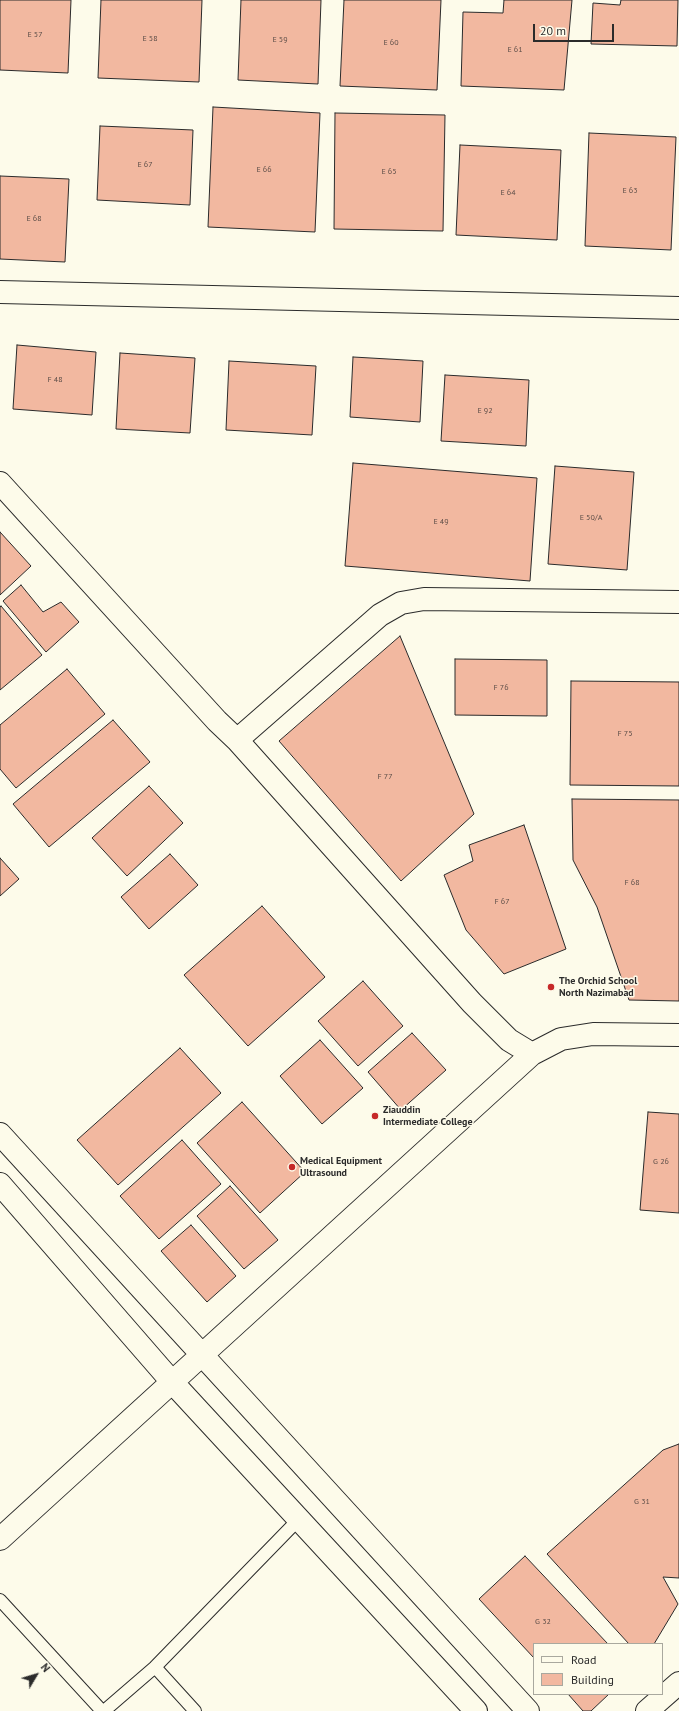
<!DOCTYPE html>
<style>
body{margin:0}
#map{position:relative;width:679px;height:1711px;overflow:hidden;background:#fdfbea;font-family:"PT Sans",sans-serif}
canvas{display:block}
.legend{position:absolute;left:533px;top:1643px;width:130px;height:52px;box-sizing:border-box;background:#fdfbea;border:1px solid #a9a89e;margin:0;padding:5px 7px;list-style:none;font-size:12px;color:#2b2b2b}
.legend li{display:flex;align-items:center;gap:8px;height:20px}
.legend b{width:20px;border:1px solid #a9a89e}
.north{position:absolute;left:16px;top:1655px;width:40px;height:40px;-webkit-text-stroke:3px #fdfbea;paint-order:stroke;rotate:52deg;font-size:11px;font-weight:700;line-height:16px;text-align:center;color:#2b2b2b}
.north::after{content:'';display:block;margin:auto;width:14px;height:18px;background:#2b2b2b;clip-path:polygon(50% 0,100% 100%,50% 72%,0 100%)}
.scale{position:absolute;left:533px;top:24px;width:81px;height:18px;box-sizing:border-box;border:2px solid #2b2b2b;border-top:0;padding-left:5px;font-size:12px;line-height:14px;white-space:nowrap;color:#2b2b2b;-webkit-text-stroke:3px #fdfbea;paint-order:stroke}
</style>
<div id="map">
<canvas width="679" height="1711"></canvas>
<ul class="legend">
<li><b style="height:5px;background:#fdfbea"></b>Road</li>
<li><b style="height:11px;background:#f2b8a0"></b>Building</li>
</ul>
<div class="north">N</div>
<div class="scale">20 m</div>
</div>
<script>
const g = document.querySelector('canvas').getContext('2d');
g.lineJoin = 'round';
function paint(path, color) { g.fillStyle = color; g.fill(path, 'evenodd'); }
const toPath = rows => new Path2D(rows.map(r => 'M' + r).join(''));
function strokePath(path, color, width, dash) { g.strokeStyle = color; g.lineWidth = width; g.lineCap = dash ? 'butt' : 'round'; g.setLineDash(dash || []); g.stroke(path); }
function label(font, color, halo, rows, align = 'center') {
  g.font = font + ' "PT Sans",sans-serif'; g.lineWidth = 3; g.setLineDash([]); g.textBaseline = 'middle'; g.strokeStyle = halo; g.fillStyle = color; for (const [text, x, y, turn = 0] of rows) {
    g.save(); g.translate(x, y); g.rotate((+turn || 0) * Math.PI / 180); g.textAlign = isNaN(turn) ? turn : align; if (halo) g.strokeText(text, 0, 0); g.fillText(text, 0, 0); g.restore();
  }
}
const building = toPath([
 [0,0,71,0,68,73,0,70,0,0],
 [101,0,202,0,199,82,98,78,101,0],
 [241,0,321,0,318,84,238,80,241,0],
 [344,0,441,0,437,90,340,86,344,0],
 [504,0,572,0,564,90,461,86,463,12,503,13,504,0],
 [621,0,678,0,677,46,591,44,593,3,620,5,621,0],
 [213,107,320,113,315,232,208,227,213,107],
 [335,113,445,115,443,231,334,229,335,113],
 [100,126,193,130,190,205,97,200,100,126],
 [589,133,676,137,671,250,585,246,589,133],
 [460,145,561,150,557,240,456,235,460,145],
 [0,176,69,179,65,262,0,259,0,176],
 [17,345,96,352,92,415,13,409,17,345],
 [120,353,195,358,190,433,116,429,120,353],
 [353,357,423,361,420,422,350,417,353,357],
 [229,361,316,366,312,435,226,430,229,361],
 [445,375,529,380,526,446,441,441,445,375],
 [353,463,537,478,530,581,345,566,353,463],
 [555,466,634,472,627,570,548,564,555,466],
 [0,532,31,566,0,595,0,532],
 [21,585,43,612,61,602,79,622,46,652,3,601,21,585],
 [1,606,42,655,0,690,0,607,1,606],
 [400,636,474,814,401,881,279,741,400,636],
 [455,659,547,660,547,716,455,715,455,659],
 [67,669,105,714,16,788,0,769,0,725,67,669],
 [571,681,679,682,679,786,570,785,571,681],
 [113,720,150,762,49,847,13,804,113,720],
 [149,786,183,823,127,876,92,838,149,786],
 [572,799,679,800,679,1001,629,1000,597,907,573,860,572,799],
 [524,825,566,949,504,974,466,930,444,875,473,861,469,845,524,825],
 [170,854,198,885,149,929,121,897,170,854],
 [0,858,19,879,0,896,0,858],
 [262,906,325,977,248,1046,184,975,262,906],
 [363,981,403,1026,358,1066,318,1021,363,981],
 [412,1033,446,1070,401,1110,368,1072,412,1033],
 [320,1040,363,1088,322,1124,280,1076,320,1040],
 [180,1048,221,1093,118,1185,77,1140,180,1048],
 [242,1102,305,1172,260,1213,197,1143,242,1102],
 [648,1112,679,1114,679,1213,640,1210,648,1112],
 [182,1140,221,1184,159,1239,120,1196,182,1140],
 [230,1186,278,1240,244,1269,197,1216,230,1186],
 [191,1225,236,1276,207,1302,161,1251,191,1225],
 [679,1444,679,1578,663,1577,678,1604,654,1644,629,1644,547,1554,663,1450,679,1444],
 [525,1556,608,1644,534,1644,534,1658,479,1599,525,1556],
 [568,1694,609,1694,591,1711,583,1711,568,1694]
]);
paint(building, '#f2b8a0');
strokePath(building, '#2b2b2b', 1);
const service = toPath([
 [0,1600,102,1711],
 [155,1667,195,1711],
 [104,1711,155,1667,299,1519]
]);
const minor = toPath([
 [0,292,679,308],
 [0,483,217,721,237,740,472,1003,509,1040,532,1054],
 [237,740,380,615,401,603,424,599,679,602],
 [0,1134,528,1711],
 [0,1184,173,1383,476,1711],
 [0,1539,532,1054,561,1039,593,1034,679,1035],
 [647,1711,679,1683]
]);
strokePath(service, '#2b2b2b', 14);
strokePath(minor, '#2b2b2b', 24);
strokePath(service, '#fdfbea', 12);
strokePath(minor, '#fdfbea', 22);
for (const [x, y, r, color] of [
 [551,987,4,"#c62828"],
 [375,1116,4,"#c62828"],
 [292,1167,4,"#c62828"]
]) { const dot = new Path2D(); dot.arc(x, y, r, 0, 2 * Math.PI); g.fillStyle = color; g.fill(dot); strokePath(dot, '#fdfbea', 1.5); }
label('8px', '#5d4e48', null, [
 ["E 57",35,35],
 ["E 58",150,39],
 ["E 59",280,40],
 ["E 60",391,43],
 ["E 61",515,50],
 ["E 67",145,165],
 ["E 66",264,170],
 ["E 65",389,172],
 ["E 63",630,191],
 ["E 64",508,193],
 ["E 68",34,219],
 ["F 48",55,380],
 ["E 92",485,411],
 ["E 50/A",591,518],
 ["E 49",441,522],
 ["F 76",501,688],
 ["F 75",625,734],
 ["F 77",385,777],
 ["F 68",632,883],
 ["F 67",502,902],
 ["G 26",661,1162],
 ["G 31",642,1502],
 ["G 32",543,1622]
]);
label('bold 10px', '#2b2b2b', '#fdfbea', [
 ["The Orchid School",559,981],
 ["North Nazimabad",559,993],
 ["Ziauddin",383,1110],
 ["Intermediate College",383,1122],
 ["Medical Equipment",300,1161],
 ["Ultrasound",300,1173]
], 'left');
</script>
